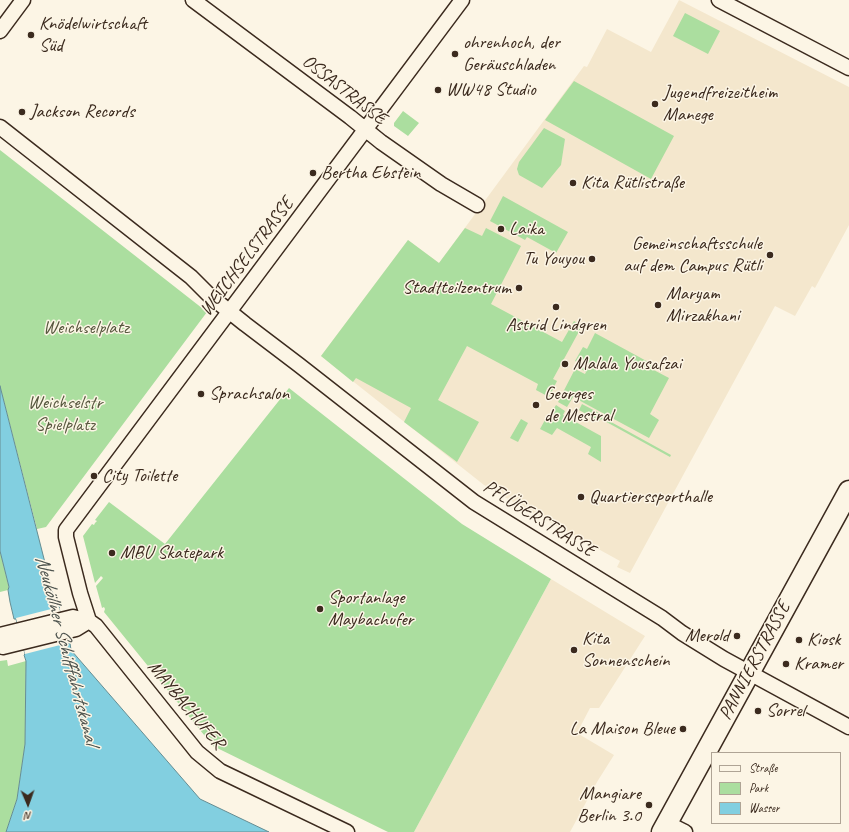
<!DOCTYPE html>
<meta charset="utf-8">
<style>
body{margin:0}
#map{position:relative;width:849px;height:832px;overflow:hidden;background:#fcf5e5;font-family:Caveat,sans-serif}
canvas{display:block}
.legend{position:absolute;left:711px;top:752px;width:130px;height:72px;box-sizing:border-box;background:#fcf5e5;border:1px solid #afa495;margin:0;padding:5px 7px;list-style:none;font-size:12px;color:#3b2a1e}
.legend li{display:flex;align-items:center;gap:8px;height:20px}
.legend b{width:20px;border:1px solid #afa495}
.north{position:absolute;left:8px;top:784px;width:40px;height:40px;-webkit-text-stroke:3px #fcf5e5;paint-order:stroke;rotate:178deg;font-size:11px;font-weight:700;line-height:16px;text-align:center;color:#3b2a1e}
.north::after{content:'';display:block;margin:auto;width:14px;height:18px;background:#3b2a1e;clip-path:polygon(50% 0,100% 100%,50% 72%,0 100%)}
</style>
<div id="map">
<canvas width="849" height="832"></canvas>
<ul class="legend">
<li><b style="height:5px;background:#fcf5e5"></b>Straße</li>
<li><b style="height:11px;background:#abde9f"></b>Park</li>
<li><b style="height:11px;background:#82cfe0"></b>Wasser</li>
</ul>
<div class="north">N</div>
</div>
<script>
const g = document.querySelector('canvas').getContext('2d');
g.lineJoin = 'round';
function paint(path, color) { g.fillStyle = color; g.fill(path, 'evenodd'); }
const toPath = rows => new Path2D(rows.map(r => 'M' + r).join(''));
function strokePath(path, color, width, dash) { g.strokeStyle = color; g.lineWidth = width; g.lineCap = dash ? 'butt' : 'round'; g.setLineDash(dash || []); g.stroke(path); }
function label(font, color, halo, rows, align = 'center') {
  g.font = font + ' Caveat,sans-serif'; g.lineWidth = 3; g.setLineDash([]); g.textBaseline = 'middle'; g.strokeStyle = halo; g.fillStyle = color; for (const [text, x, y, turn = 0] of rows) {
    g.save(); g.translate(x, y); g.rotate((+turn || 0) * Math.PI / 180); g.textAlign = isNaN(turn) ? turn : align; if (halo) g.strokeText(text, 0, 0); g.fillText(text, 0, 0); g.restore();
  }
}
paint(toPath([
 [679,0,849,87,849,225,815,288,812,286,795,316,775,306,630,573,617,567,620,561,515,503,484,485,321,356,408,240,439,263,584,66,587,67,607,29,651,52],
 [551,579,645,636,599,708,590,708,577,733,614,755,597,782,570,832,414,832]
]), '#f4e7cd');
paint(toPath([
 [685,13,720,31,708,54,673,36],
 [574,81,674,136,651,179,545,120],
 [403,111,419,123,408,136,394,126,394,123],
 [544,128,565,139,561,165,542,188,519,175,517,169,519,162],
 [0,150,207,312,46,527,37,529,0,386],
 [503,196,568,232,556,253,527,237,525,240,490,221],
 [465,228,482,236,486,228,521,246,491,304,562,342,574,321,582,326,553,379,557,381,549,397,536,390,538,384,467,346,438,400,479,422,457,462,404,422,411,408,356,378,353,382,321,356,408,240,439,263],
 [595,333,652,364,650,368,669,378,650,414,659,420,649,438,573,397,567,407,558,402,575,369,585,374,586,372,577,367,579,363,575,361,583,347,587,349],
 [289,388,462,524,551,579,414,832,388,832,213,746,104,612,105,609,104,607,102,608,101,604,96,586,103,578,101,576,95,583,83,536,92,524,94,525,95,523,97,521,95,520,109,502,165,544],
 [582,404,603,415,602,417,671,455,670,457,601,419,599,421,579,410],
 [556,405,565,411,563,415,601,436,601,462,588,454,591,447,557,428,552,435,540,429,545,420,547,420],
 [521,419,528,423,518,442,510,438],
 [0,551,9,588,8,590,0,592],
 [7,660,8,666,26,661,25,744,17,799,6,832,0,832,0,661]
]), '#abde9f');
const water = toPath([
 [0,386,55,602,59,601,60,607,59,608,68,643,70,643,71,650,200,799,269,832,6,832,17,799,25,744,26,661,24,655,25,654,16,619,14,619,10,602,8,590,9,587,0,551,0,386]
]);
paint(water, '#82cfe0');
strokePath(water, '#668d92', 1);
paint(toPath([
 [59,607,68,643,25,654,16,618]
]), '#fcf5e5');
const street = toPath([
 [193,0,350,117,381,142,441,184,477,205],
 [719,0,849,68],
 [0,31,23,0],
 [0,127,191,277,210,296,245,324,299,365,474,502,662,618,682,633,724,659,849,727],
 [0,635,73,617,89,621],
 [0,646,3,647,76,629,89,621],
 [667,823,685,832],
 [347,832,220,771,197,752,96,626,89,621,80,593,66,537,66,530,462,0]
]);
const secondary = toPath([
 [662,832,849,491]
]);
strokePath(street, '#3b2a1e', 17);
strokePath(secondary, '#3b2a1e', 23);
strokePath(street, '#fcf5e5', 14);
strokePath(secondary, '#fcf5e5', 20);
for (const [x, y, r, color] of [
 [31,35,4,"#3b2a1e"],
 [455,54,4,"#3b2a1e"],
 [438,90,4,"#3b2a1e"],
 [655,104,4,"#3b2a1e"],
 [22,112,4,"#3b2a1e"],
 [313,173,4,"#3b2a1e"],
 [573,183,4,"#3b2a1e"],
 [501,229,4,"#3b2a1e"],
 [770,255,4,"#3b2a1e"],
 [592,259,4,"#3b2a1e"],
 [519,288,4,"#3b2a1e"],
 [658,305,4,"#3b2a1e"],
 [556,307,4,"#3b2a1e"],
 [565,364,4,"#3b2a1e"],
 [201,394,4,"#3b2a1e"],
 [536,405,4,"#3b2a1e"],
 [94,476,4,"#3b2a1e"],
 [581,497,4,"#3b2a1e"],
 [112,553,4,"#3b2a1e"],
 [320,609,4,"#3b2a1e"],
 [737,636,4,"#3b2a1e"],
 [799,640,4,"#3b2a1e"],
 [574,650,4,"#3b2a1e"],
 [786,664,4,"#3b2a1e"],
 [758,711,4,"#3b2a1e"],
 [683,729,4,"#3b2a1e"],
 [649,805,4,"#3b2a1e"]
]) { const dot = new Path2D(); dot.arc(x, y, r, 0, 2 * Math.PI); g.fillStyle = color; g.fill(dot); strokePath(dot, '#fcf5e5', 1.5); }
label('19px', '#3b2a1e', '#fcf5e5', [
 ["Knödelwirtschaft",39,24],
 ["Süd",39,46],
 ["ohrenhoch, der",463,43],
 ["Geräuschladen",463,65],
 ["WW48 Studio",446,90],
 ["Jugendfreizeitheim",663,93],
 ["Manege",663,115],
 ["Jackson Records",30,112],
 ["Bertha Ebstein",321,173],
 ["Kita Rütlistraße",581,183],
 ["Laika",509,229],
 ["Gemeinschaftsschule",762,244,"right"],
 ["auf dem Campus Rütli",762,266,"right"],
 ["Tu Youyou",584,259,"right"],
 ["Stadtteilzentrum",511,288,"right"],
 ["Maryam",666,294],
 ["Mirzakhani",666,316],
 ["Astrid Lindgren",556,325,"center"],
 ["Malala Yousafzai",573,364],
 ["Sprachsalon",209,394],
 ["Georges",544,394],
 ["de Mestral",544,416],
 ["City Toilette",102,476],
 ["Quartierssporthalle",589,497],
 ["MBU Skatepark",120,553],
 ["Sportanlage",328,598],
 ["Maybachufer",328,620],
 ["Merold",729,636,"right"],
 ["Kita",582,639],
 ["Sonnenschein",582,661],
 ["Kiosk",807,640],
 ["Kramer",794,664],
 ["Sorrel",766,711],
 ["La Maison Bleue",675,729,"right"],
 ["Mangiare",641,794,"right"],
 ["Berlin 3.0",641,816,"right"]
], 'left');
label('19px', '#3b2a1e', '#fcf5e5', [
 ["OSSASTRASSE",344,90,38],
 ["WEICHSELSTRASSE",247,257,-53],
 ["PFLÜGERSTRASSE",539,519,32],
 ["PANNIERSTRASSE",755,661,-62],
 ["MAYBACHUFER",186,705,50]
]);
label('19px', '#57573e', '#fcf5e5', [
 ["Weichselplatz",86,328],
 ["Weichselstr",65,403],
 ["Spielplatz",65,425]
]);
label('italic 20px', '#4d534e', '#fcf5e5', [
 ["Neuköllner Schifffahrtskanal",66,650,75]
]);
</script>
